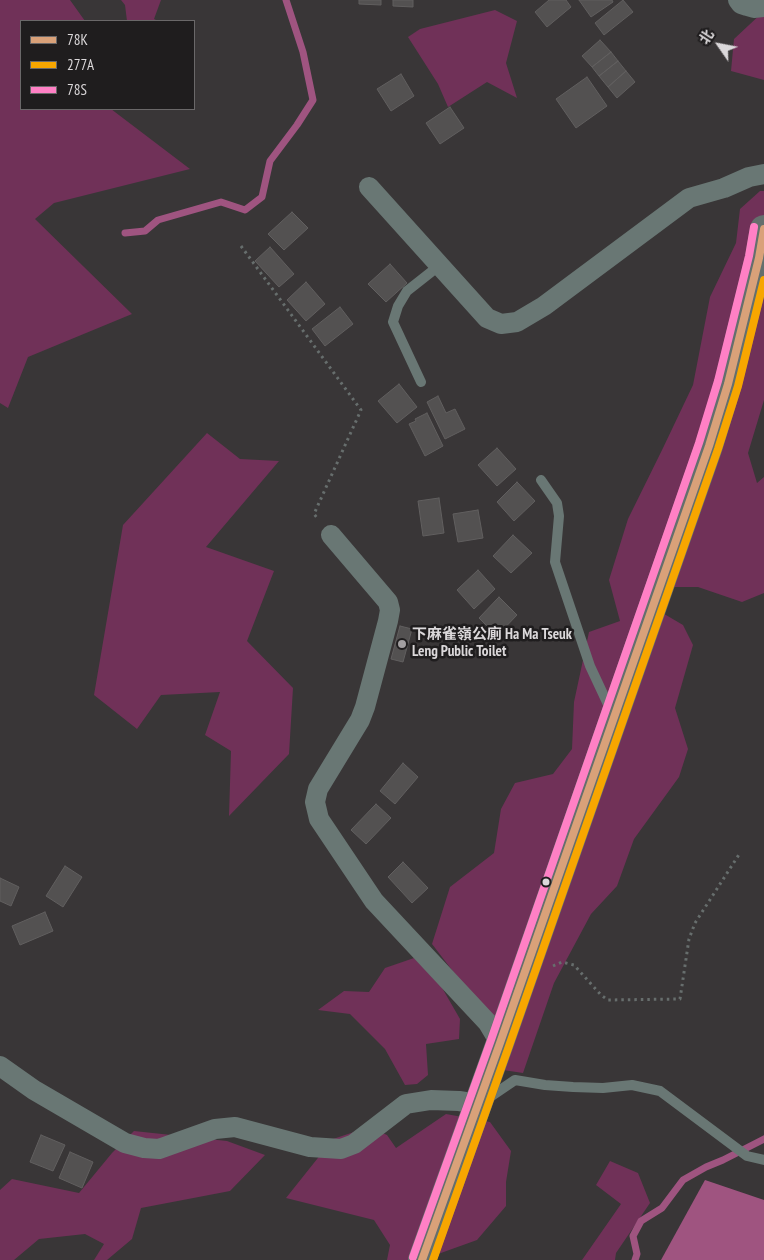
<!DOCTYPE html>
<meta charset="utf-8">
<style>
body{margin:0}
#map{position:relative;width:764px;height:1260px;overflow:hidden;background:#393637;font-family:"PT Sans Narrow","Noto Sans SC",sans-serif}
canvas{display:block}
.legend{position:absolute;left:20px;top:20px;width:175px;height:90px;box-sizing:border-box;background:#1f1d1e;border:1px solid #6a6869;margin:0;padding:6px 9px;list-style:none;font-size:15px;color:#dbd8da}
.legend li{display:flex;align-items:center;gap:10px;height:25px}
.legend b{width:25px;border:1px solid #6a6869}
.north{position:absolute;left:694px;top:20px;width:50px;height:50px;-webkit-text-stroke:4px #1f1d1e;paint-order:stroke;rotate:303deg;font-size:14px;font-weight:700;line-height:20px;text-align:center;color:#dbd8da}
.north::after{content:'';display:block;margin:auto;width:18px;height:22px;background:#dbd8da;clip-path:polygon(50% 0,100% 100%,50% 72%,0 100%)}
</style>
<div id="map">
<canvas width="764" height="1260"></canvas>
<ul class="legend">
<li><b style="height:6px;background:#d9a179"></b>78K</li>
<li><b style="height:6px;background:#f7a600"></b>277A</li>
<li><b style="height:6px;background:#ff80c5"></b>78S</li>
</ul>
<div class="north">北</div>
</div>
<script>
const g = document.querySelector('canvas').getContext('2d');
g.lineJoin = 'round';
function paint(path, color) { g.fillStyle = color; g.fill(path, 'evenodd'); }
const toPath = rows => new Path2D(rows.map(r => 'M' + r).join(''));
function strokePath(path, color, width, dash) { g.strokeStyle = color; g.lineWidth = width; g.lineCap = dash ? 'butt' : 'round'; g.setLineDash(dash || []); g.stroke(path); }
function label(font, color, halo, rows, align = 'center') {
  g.font = font + ' "PT Sans Narrow","Noto Sans SC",sans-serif'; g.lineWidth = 5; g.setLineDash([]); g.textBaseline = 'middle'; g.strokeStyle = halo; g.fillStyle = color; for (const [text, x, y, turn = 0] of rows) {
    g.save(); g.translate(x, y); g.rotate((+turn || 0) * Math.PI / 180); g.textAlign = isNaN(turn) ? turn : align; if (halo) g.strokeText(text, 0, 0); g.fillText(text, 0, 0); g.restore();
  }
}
paint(toPath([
 [0,0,70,0,85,21,21,21,21,109,111,109,190,169,54,203,35,219,132,314,28,357,8,408,0,403],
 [121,0,161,0,154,19,158,21,127,21,125,5],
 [495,10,517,21,506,63,517,98,487,82,448,107,438,84,408,37,420,29],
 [764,11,764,80,731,71,734,39],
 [760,191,764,191,764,400,748,453,757,483,764,477,764,593,742,602,698,587,663,587,654,608,683,625,693,645,675,708,688,749,679,777,634,839,617,886,591,914,554,983,523,1073,503,1070,465,987,432,944,450,887,494,853,501,809,515,783,553,774,572,749,574,702,589,632,620,621,609,580,628,519,663,448,693,385,710,297,736,243,740,209],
 [207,433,240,459,279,461,206,547,274,571,247,641,293,688,289,754,229,816,231,751,205,735,220,692,161,695,137,729,94,695,123,525],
 [414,958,441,986,460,1019,459,1039,426,1044,428,1075,417,1084,405,1085,385,1049,350,1014,318,1010,344,991,369,992,385,968],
 [446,1114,490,1122,511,1151,506,1182,506,1206,477,1240,427,1258,426,1260,387,1260,390,1245,374,1220,286,1198,333,1139,369,1127,387,1135,396,1148],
 [134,1131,227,1141,265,1155,230,1191,141,1208,132,1239,107,1260,94,1260,104,1244,85,1234,39,1239,14,1260,0,1260,0,1190,12,1179,79,1193,112,1153],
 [610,1161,638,1173,650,1203,616,1253,615,1260,582,1260,621,1204,596,1185]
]), '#703158');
paint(toPath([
 [705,1180,764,1200,764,1260,661,1260]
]), '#9f5480');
strokePath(toPath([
 [125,233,145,231,158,220,221,202,245,210,262,197,270,161,297,125,313,100,303,52,286,0],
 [635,1260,637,1254,633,1236,641,1221,662,1208,683,1180,706,1167,723,1160,764,1139]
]), '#9f5480', 7);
const building = toPath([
 [359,0,381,0,381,5,359,4,359,0],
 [393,0,413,0,413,7,393,6,393,0],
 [549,0,566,0,571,7,547,27,535,12,549,0],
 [579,0,612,0,613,2,591,17,579,0],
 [623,0,633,12,604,35,595,23,623,0],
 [600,40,611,52,592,67,582,56,600,40],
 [611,52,618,61,599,76,592,67,611,52],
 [618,61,626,71,608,87,599,76,618,61],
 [626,71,635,82,617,98,608,87,626,71],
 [401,74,414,96,391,111,377,89,401,74],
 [587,77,607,106,576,128,556,99,587,77],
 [450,107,464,128,440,144,426,123,450,107],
 [292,212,308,228,284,250,268,234,292,212],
 [270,247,294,274,279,287,255,261,270,247],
 [390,264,407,283,386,302,368,284,390,264],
 [306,282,325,304,306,321,287,300,306,282],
 [340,307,353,324,325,346,312,329,340,307],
 [399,384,417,407,397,423,378,401,399,384],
 [438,396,446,413,455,409,465,429,445,439,427,402,438,396],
 [427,413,443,446,425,456,409,424,416,421,415,419,427,413],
 [497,448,516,469,497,486,478,465,497,448],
 [517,482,535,501,514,521,497,502,517,482],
 [439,498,444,533,423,536,418,501,439,498],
 [478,510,483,538,458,542,453,514,478,510],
 [513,535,532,553,511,573,493,556,513,535],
 [478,570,495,589,474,609,457,590,478,570],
 [499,597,517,615,497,636,479,618,499,597],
 [400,626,412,629,403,662,391,659,400,626],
 [403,763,418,777,395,804,380,791,403,763],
 [376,804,391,818,366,844,351,830,376,804],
 [403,862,428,888,412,903,388,877,403,862],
 [65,866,82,877,63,907,46,896,65,866],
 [0,878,19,887,11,906,0,901,0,878],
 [45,912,53,931,20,945,12,926,45,912],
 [41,1135,65,1145,53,1171,30,1162,41,1135],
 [70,1152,93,1162,82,1188,59,1178,70,1152]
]);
paint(building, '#535151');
strokePath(building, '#615f5f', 1);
strokePath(toPath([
 [241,246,361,410,314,514,318,519],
 [553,966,562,962,574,965,601,995,608,1000,680,999,689,939,695,923,740,853]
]), '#676e6d', 3, [2.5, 4]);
strokePath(toPath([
 [421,382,393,322,398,306,407,291,440,265],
 [541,480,557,503,559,516,555,562,590,666,612,713],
 [487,1099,515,1080,545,1085,573,1087,603,1088,632,1085,660,1091,747,1156,764,1160]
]), '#697774', 10);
strokePath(toPath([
 [738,0,741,4,747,6,754,8,764,7],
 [369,187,487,318,501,324,517,322,544,306,689,198,724,188,749,177,764,174],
 [331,535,388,602,390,610,388,621,365,707,360,720,318,789,315,802,319,819,374,901,488,1023,500,1043],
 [0,1066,34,1090,125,1143,144,1148,159,1149,215,1129,235,1127,310,1147,341,1149,354,1144,406,1104,431,1100,459,1101,478,1104]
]), '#697774', 20);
strokePath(toPath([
 [422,1260,500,1043,709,446,728,384,759,258,764,229]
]), '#646f6d', 28);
strokePath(toPath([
 [422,1260,500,1043,709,446,728,384,759,258,764,229]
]), '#d9a179', 8);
strokePath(toPath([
 [433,1260,509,1046,718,449,738,386,764,280]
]), '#f7a600', 8);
strokePath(toPath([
 [413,1257,491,1040,699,443,718,381,749,256,754,227]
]), '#ff80c5', 8);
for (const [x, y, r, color] of [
 [402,644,5,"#a29fa1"],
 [546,882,4.5,"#dbd8da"]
]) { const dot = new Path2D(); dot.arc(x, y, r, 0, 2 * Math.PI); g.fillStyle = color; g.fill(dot); strokePath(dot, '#1f1d1e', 2); }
label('bold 15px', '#dbd8da', '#1f1d1e', [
 ["下麻雀嶺公廁 Ha Ma Tseuk",412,635],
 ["Leng Public Toilet",412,652]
], 'left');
</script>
